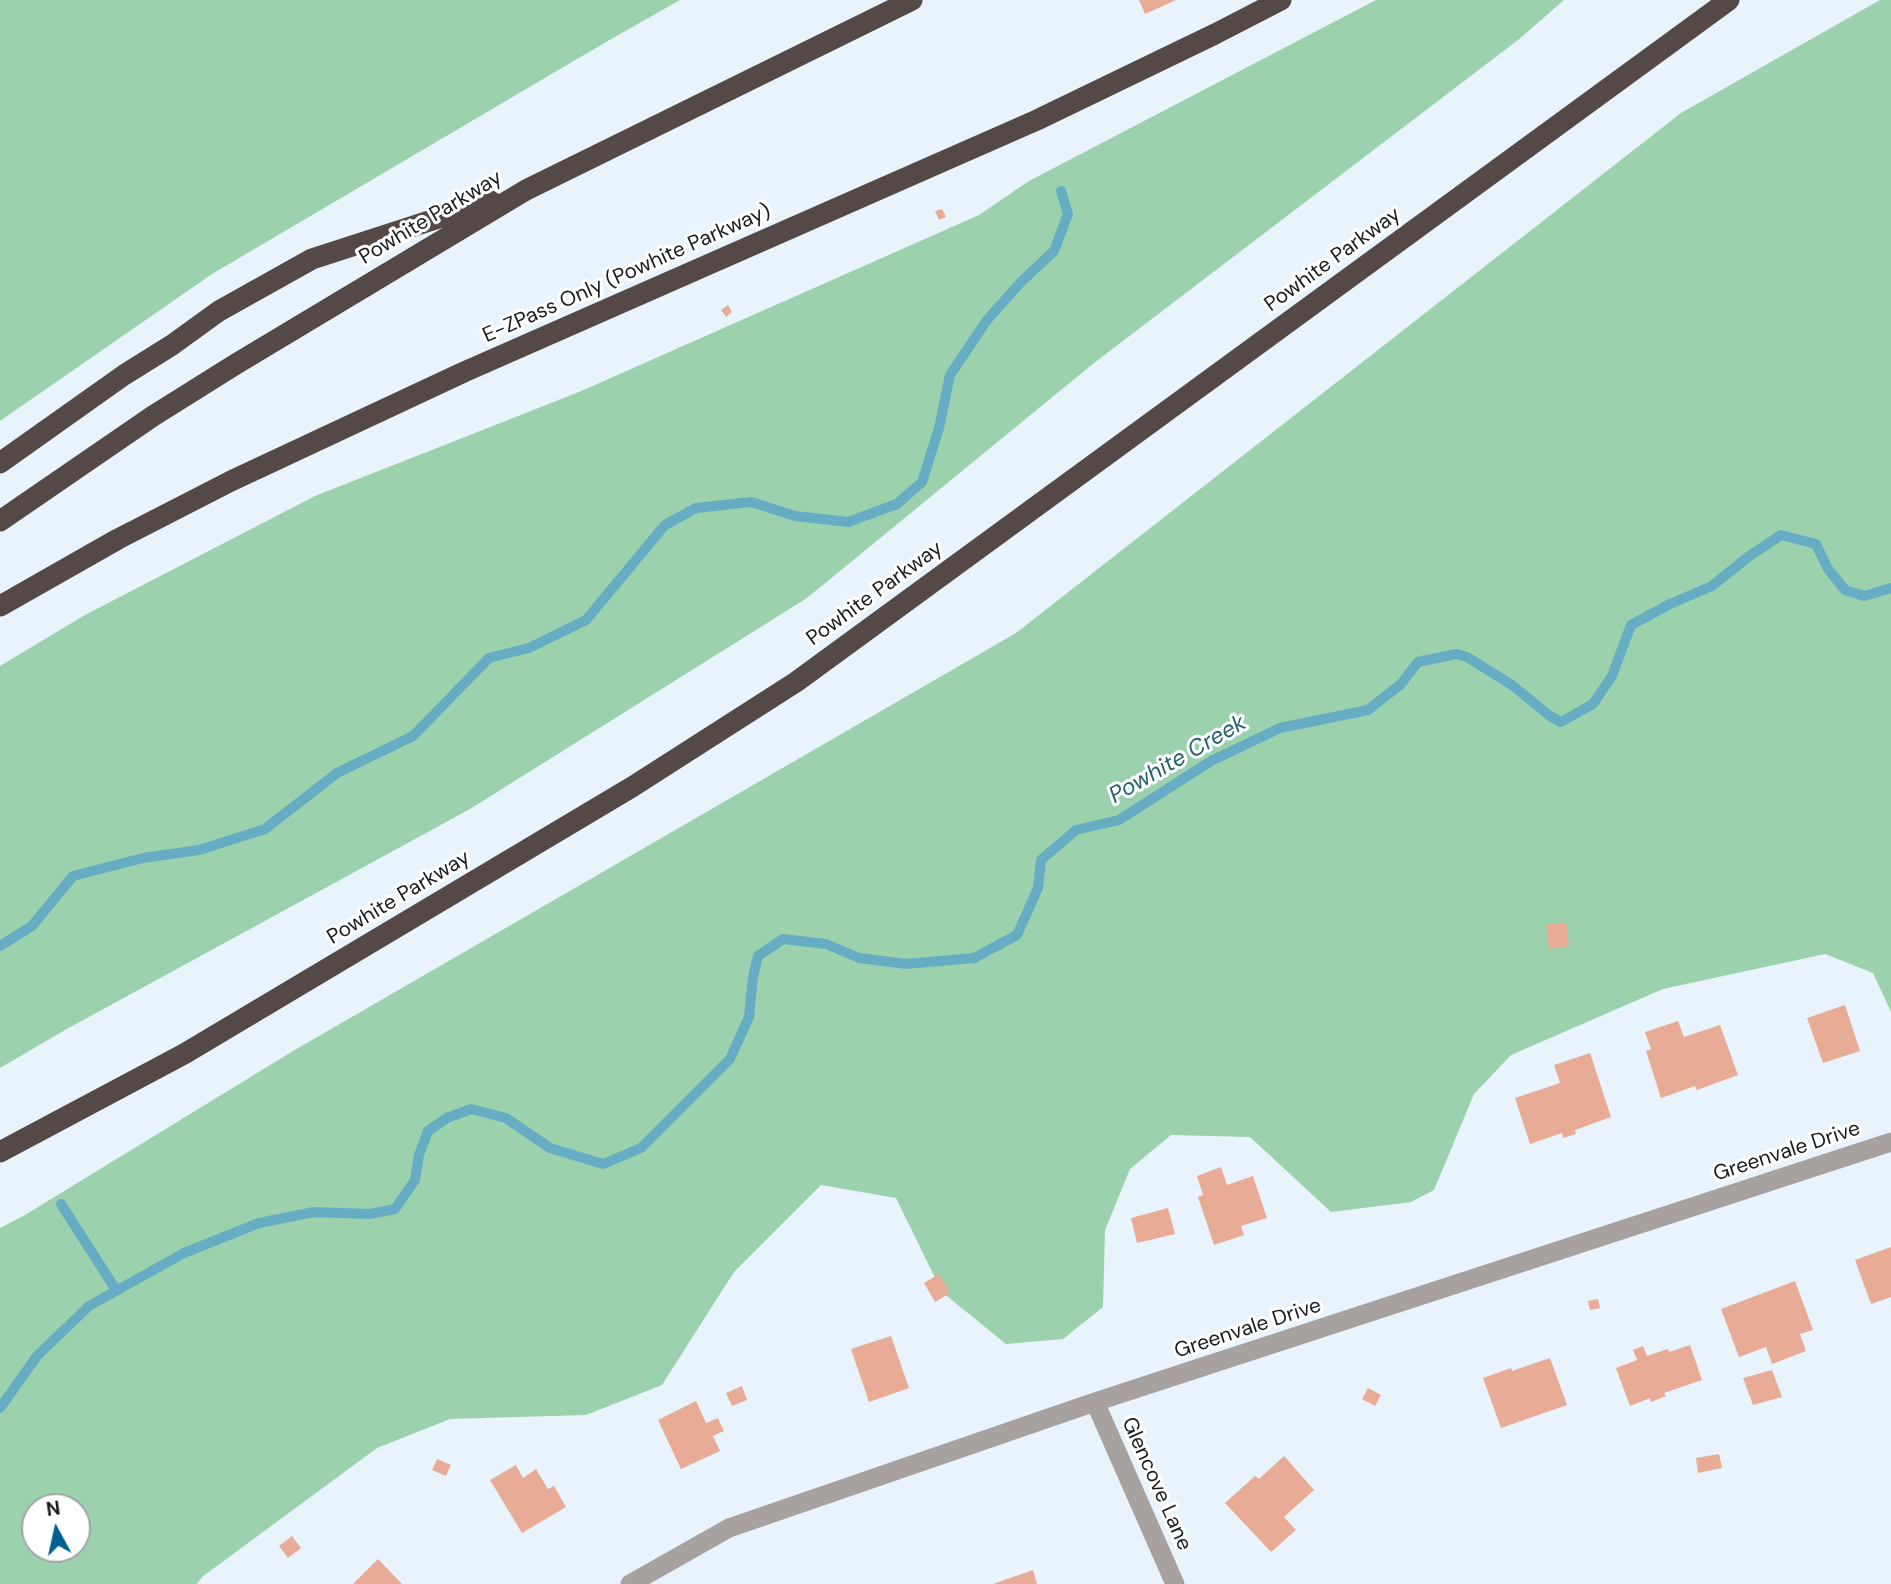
<!DOCTYPE html>
<style>
body{margin:0}
#map{position:relative;width:1891px;height:1584px;overflow:hidden;background:#e8f3fb;font-family:"DM Sans",sans-serif}
canvas{display:block}
.north{position:absolute;left:21px;top:1493px;width:70px;height:70px;box-sizing:border-box;background:#fff;border:2px solid #a2a4a5;border-radius:50%;rotate:352deg;font-size:19px;font-weight:700;line-height:28px;text-align:center;color:#171b1e}
.north::after{content:'';display:block;margin:auto;width:24px;height:32px;background:#006090;clip-path:polygon(50% 0,100% 100%,50% 72%,0 100%)}
</style>
<div id="map">
<canvas width="1891" height="1584"></canvas>
<div class="north">N</div>
</div>
<script>
const g = document.querySelector('canvas').getContext('2d');
g.lineJoin = 'round';
function paint(path, color) { g.fillStyle = color; g.fill(path, 'evenodd'); }
const toPath = rows => new Path2D(rows.map(r => 'M' + r).join(''));
function strokePath(path, color, width, dash) { g.strokeStyle = color; g.lineWidth = width; g.lineCap = dash ? 'butt' : 'round'; g.setLineDash(dash || []); g.stroke(path); }
function label(font, color, halo, rows, align = 'center') {
  g.font = font + ' "DM Sans",sans-serif'; g.lineWidth = 6; g.setLineDash([]); g.textBaseline = 'middle'; g.strokeStyle = halo; g.fillStyle = color; for (const [text, x, y, turn = 0] of rows) {
    g.save(); g.translate(x, y); g.rotate((+turn || 0) * Math.PI / 180); g.textAlign = isNaN(turn) ? turn : align; if (halo) g.strokeText(text, 0, 0); g.fillText(text, 0, 0); g.restore();
  }
}
paint(toPath([
 [0,0,680,0,606,42,212,274,0,421],
 [1376,0,1564,0,1518,40,1094,363,807,598,470,809,65,1030,0,1068,0,666,85,615,315,496,579,392,979,215,1029,181],
 [1880,0,1891,0,1891,1012,1873,973,1825,954,1663,989,1511,1055,1474,1094,1434,1190,1411,1202,1331,1212,1250,1137,1171,1135,1130,1169,1105,1230,1103,1307,1063,1339,1006,1344,942,1292,896,1198,821,1185,734,1272,662,1385,586,1415,450,1419,377,1448,202,1577,197,1584,0,1584,0,1228,25,1215,293,1051,1016,633,1681,113],
 [35,1507,77,1507,77,1549,35,1549]
]), '#9cd1ae');
strokePath(toPath([
 [0,946,32,926,73,876,143,858,199,850,265,829,337,773,413,736,489,658,529,648,586,620,665,525,696,508,751,502,795,516,848,522,897,504,922,482,939,428,950,375,987,320,1021,282,1054,251,1068,214,1061,191],
 [61,1204,116,1290],
 [0,1408,37,1356,89,1306,184,1253,259,1223,314,1212,370,1214,395,1209,415,1180,419,1155,428,1131,447,1118,471,1109,506,1118,550,1148,603,1164,641,1148,730,1059,749,1017,753,977,758,956,783,939,826,944,859,958,906,964,974,958,1017,935,1038,888,1041,860,1076,830,1119,820,1211,761,1280,728,1368,710,1401,684,1418,662,1456,654,1467,657,1512,685,1550,716,1561,722,1593,704,1612,676,1631,625,1670,604,1712,586,1748,557,1781,535,1816,544,1828,569,1845,590,1864,596,1891,588]
]), '#66adc4', 10);
paint(toPath([
 [1139,0,1176,0,1145,14],
 [942,209,946,217,939,220,935,211],
 [728,305,732,312,726,317,721,310],
 [1566,922,1569,946,1549,949,1546,925],
 [1845,1005,1860,1051,1823,1063,1807,1018],
 [1678,1021,1684,1037,1720,1025,1738,1075,1697,1090,1695,1086,1661,1098,1646,1051,1651,1049,1645,1032],
 [1590,1053,1611,1117,1575,1130,1576,1134,1563,1138,1562,1133,1530,1144,1515,1098,1560,1083,1554,1065],
 [1221,1167,1227,1185,1253,1176,1267,1218,1241,1226,1244,1235,1214,1245,1198,1197,1203,1195,1197,1176],
 [1168,1208,1175,1234,1137,1243,1131,1218],
 [1891,1247,1891,1297,1871,1304,1855,1260],
 [939,1274,950,1293,935,1302,924,1283],
 [1795,1281,1813,1330,1800,1334,1806,1351,1772,1364,1766,1347,1739,1357,1721,1309],
 [1598,1299,1600,1308,1590,1310,1588,1301],
 [891,1336,909,1388,869,1402,851,1349],
 [1690,1345,1702,1380,1664,1393,1666,1396,1651,1402,1650,1398,1630,1406,1616,1368,1637,1360,1633,1350,1643,1346,1647,1356,1668,1349,1669,1352],
 [1550,1358,1567,1405,1501,1428,1483,1378,1511,1368,1512,1371],
 [1772,1370,1782,1397,1753,1405,1743,1378],
 [742,1386,747,1400,732,1406,726,1393],
 [1368,1388,1381,1395,1375,1406,1362,1399],
 [696,1401,706,1423,718,1418,724,1431,713,1436,720,1451,681,1469,658,1420],
 [1719,1454,1722,1468,1698,1473,1696,1458],
 [1284,1456,1314,1490,1284,1517,1296,1530,1271,1552,1225,1503,1255,1476,1259,1479],
 [437,1459,451,1465,446,1476,432,1470],
 [516,1465,523,1478,536,1469,548,1489,554,1486,566,1507,522,1533,490,1480],
 [292,1536,301,1548,288,1558,279,1546],
 [378,1559,402,1584,353,1584],
 [1033,1570,1037,1584,993,1584]
]), '#e8ab96');
strokePath(toPath([
 [1095,1402,1175,1584],
 [630,1584,729,1528,1095,1402,1891,1142]
]), '#a7a1a0', 19);
strokePath(toPath([
 [0,463,124,375,172,345,219,311,312,259,491,201],
 [0,521,153,416,236,364,526,190,912,0],
 [0,606,118,539,231,481,464,372,1037,120,1215,34,1281,0],
 [0,1152,184,1054,632,787,796,682,1729,0]
]), '#544947', 21);
label('21px', '#171b1e', '#fff', [
 ["Powhite Parkway",431,218,-31],
 ["Powhite Parkway",1333,260,-36],
 ["E-ZPass Only (Powhite Parkway)",627,274,-24],
 ["Powhite Parkway",875,594,-36],
 ["Powhite Parkway",399,898,-31],
 ["Greenvale Drive",1787,1152,-18],
 ["Greenvale Drive",1248,1329,-18],
 ["Glencove Lane",1156,1484,66]
]);
label('italic 23px', '#276071', '#fff', [
 ["Powhite Creek",1178,760,-30]
]);
</script>
